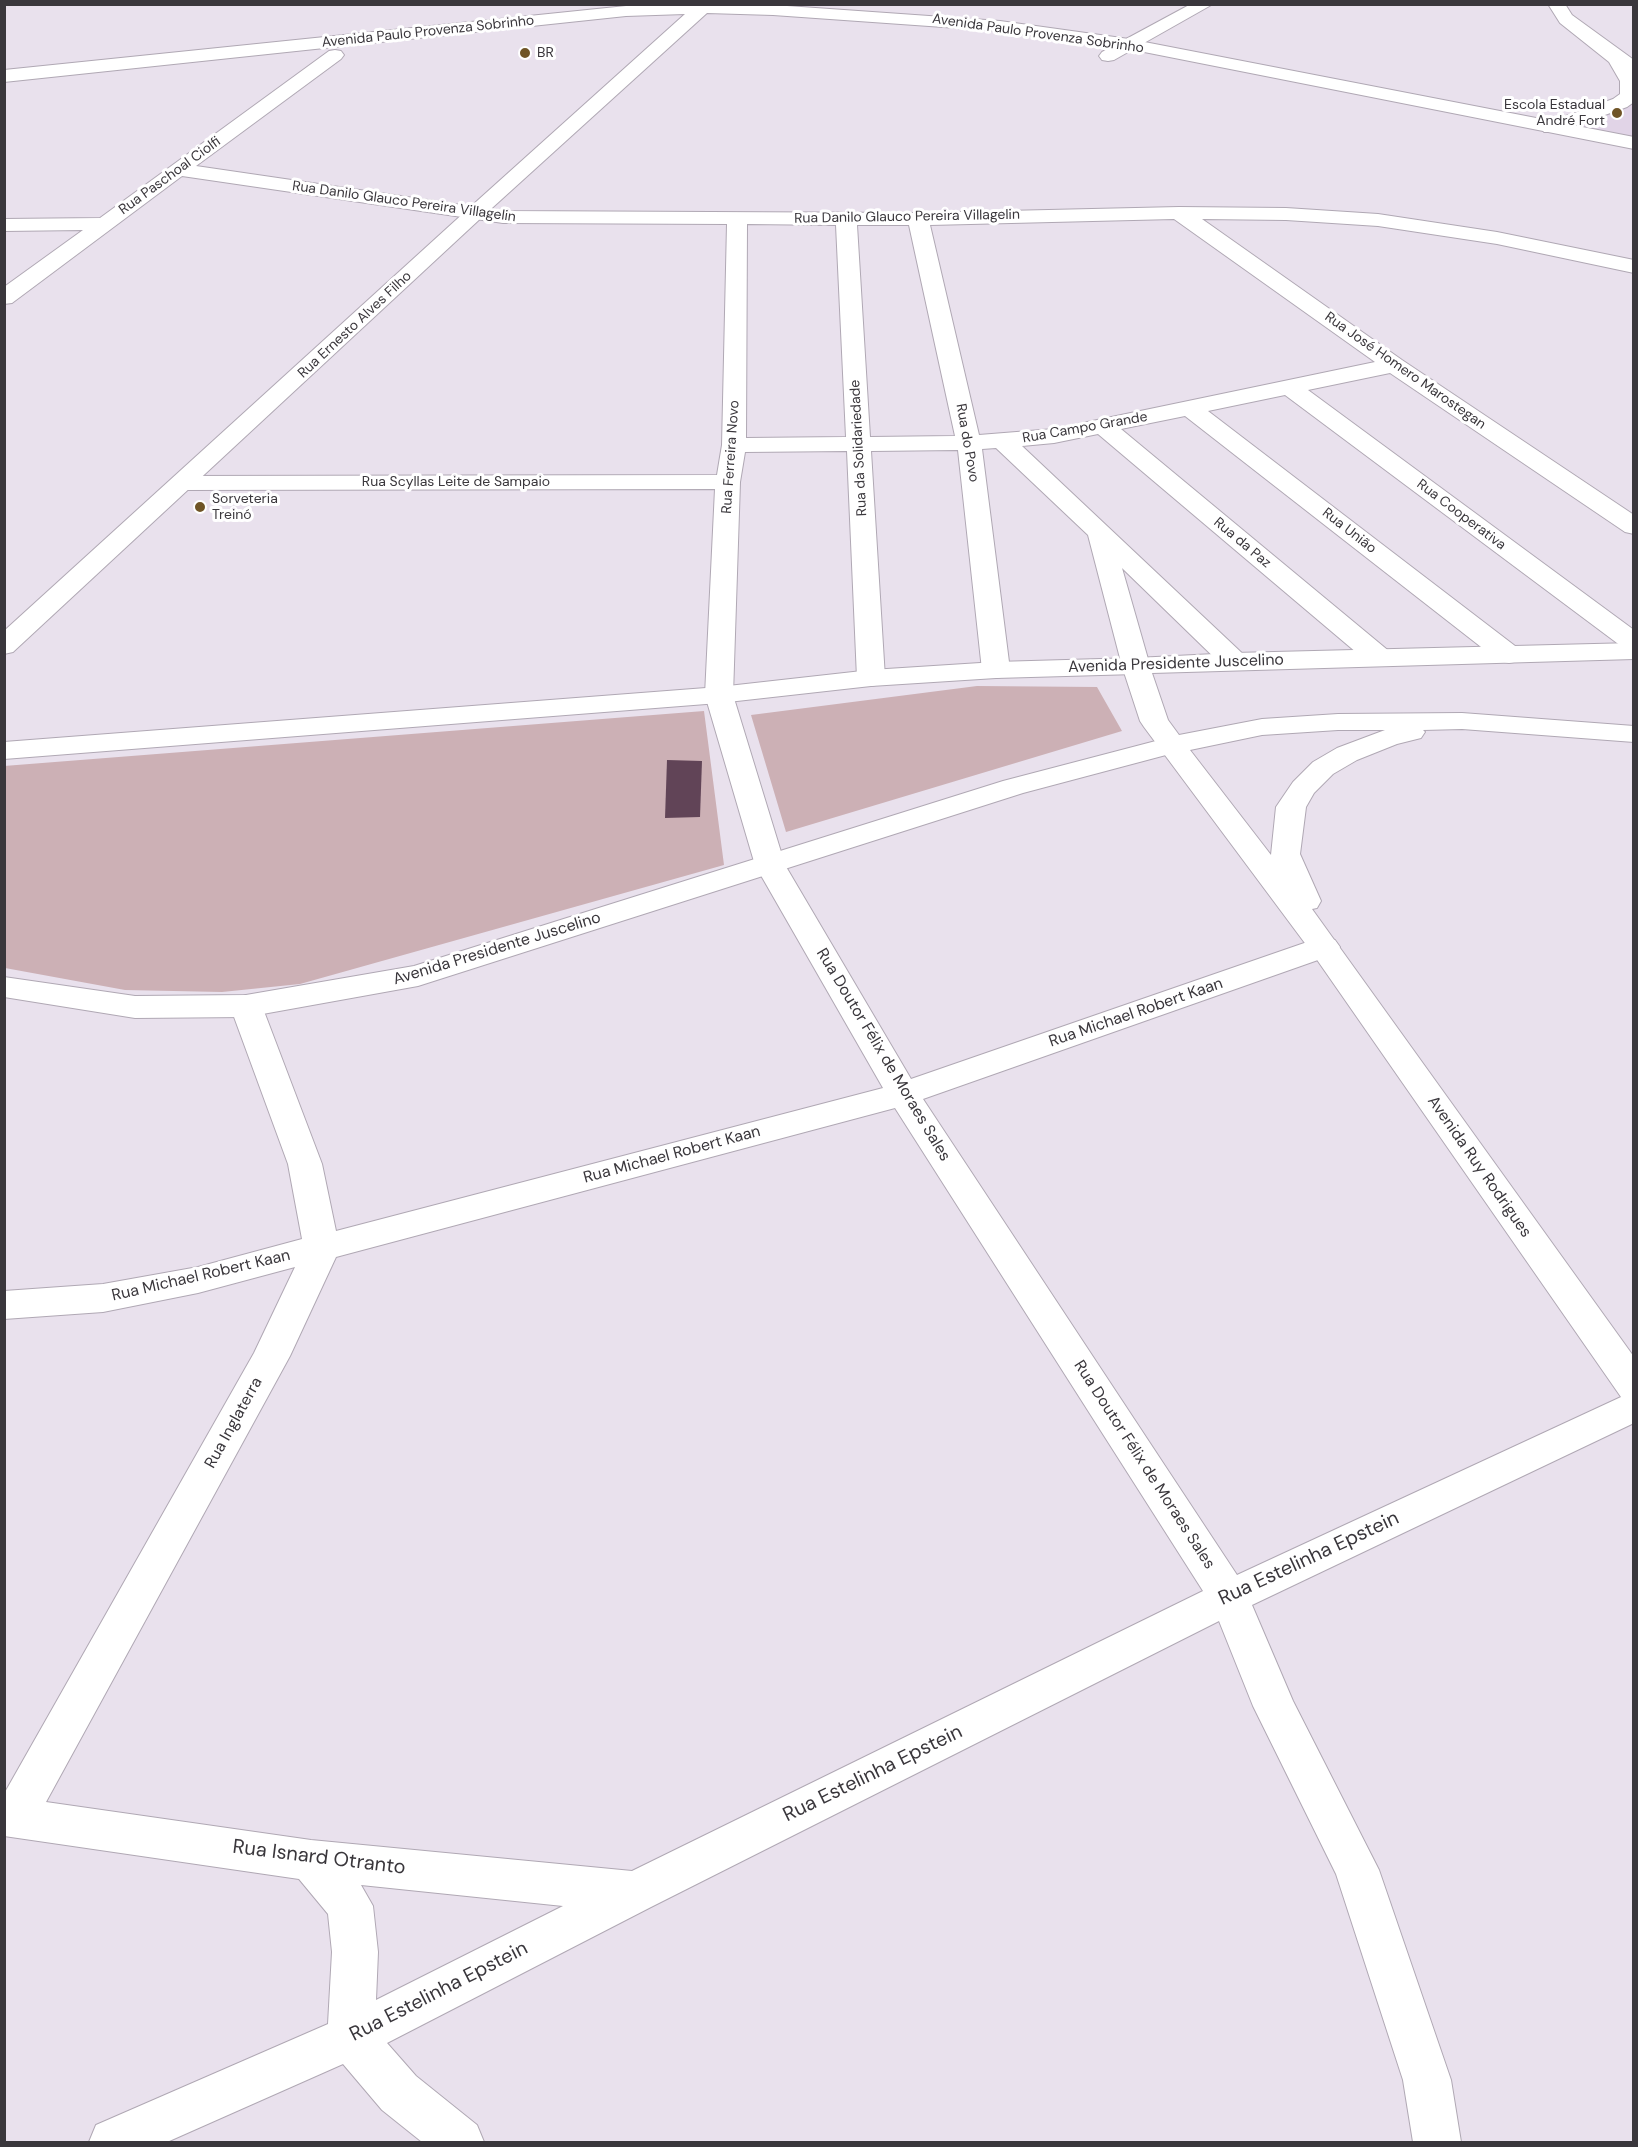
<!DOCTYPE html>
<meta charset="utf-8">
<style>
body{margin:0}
#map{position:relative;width:1638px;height:2147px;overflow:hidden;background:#e9e1ed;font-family:"DM Sans",sans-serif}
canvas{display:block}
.frame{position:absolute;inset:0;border:6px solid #3a373c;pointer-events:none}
</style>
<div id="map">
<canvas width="1638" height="2147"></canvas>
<div class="frame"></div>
</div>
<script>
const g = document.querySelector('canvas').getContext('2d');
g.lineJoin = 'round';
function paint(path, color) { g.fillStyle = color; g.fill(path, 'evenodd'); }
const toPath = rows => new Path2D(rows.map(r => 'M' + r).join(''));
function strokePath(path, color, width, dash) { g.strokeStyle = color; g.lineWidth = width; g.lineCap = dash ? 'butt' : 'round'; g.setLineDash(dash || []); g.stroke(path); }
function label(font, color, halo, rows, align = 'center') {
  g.font = font + ' "DM Sans",sans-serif'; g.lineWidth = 6; g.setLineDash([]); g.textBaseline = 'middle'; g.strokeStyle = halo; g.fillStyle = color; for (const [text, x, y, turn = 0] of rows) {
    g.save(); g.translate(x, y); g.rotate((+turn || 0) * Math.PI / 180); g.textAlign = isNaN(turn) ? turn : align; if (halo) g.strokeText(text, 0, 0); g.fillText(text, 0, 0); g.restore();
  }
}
paint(toPath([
 [1633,100,1633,139,1569,126]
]), '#e1d4e7');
paint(toPath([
 [977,686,1097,687,1122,731,786,832,751,715],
 [704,711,724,865,300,984,222,992,125,990,5,968,4,766]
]), '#ccb0b5');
paint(toPath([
 [667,760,702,761,700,817,665,818]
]), '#614457');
const street = toPath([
 [1191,4,1213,4,1114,60,1108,61,1102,60,1099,56,1102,52,1191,4],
 [1548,4,1565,4,1572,15,1634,60,1634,102,1627,107,1558,132,1544,132,1541,128,1544,124,1613,99,1620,94,1620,81,1609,62,1560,23,1548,4],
 [335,50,341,51,344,55,341,59,196,166,503,211,918,213,1179,207,1286,208,1378,214,1497,232,1634,260,1634,273,1497,244,1378,226,1286,220,1202,219,1402,360,1634,515,1634,534,1625,532,1390,373,1308,390,1634,630,1634,651,1625,649,1285,395,1208,411,1519,649,1522,655,1519,661,1509,663,1499,661,1185,416,1121,429,1390,652,1394,658,1390,664,1380,666,1370,664,1098,434,1054,443,1022,446,1244,655,1248,661,1244,667,1234,669,1224,667,1122,568,1150,666,1146,672,1136,674,1126,672,1122,666,1088,535,996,448,982,449,1010,670,1006,676,996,678,986,676,982,670,958,450,871,451,885,678,881,684,871,686,861,684,857,678,847,451,745,452,740,482,733,695,785,865,911,1079,1313,940,1324,937,1335,940,1340,947,1335,954,923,1099,1237,1575,1634,1391,1634,1423,1252,1605,1293,1701,1379,1870,1451,2080,1461,2142,1413,2142,1403,2080,1336,1874,1253,1706,1219,1621,651,1907,387,2043,416,2076,477,2125,484,2142,422,2142,382,2110,343,2064,167,2142,89,2142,96,2125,328,2024,332,1952,328,1914,299,1879,4,1836,4,1794,254,1353,295,1267,198,1293,103,1312,4,1319,4,1291,103,1284,198,1267,302,1239,288,1164,230,1006,235,999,246,995,257,999,262,1006,322,1164,336,1231,883,1088,755,865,705,695,715,489,184,490,175,488,172,483,175,478,184,476,717,475,722,445,727,224,503,223,182,176,12,303,4,304,4,287,83,230,4,231,4,219,100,218,329,51,335,50],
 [1174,219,1375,362,1054,429,979,435,930,225,1174,219],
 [747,224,836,225,846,437,746,438,747,224],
 [857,225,909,225,955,436,870,437,857,225],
 [895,1108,1203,1591,632,1871,311,1840,46,1802,290,1356,336,1257,895,1108],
 [361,1885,563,1906,376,2000,378,1952,373,1906,361,1885]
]);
const secondary = toPath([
 [657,4,773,5,1000,21,1129,39,1634,137,1634,149,1129,49,1000,31,773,15,707,13,481,218,13,652,4,654,4,631,467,210,685,14,626,16,4,82,4,70,626,6,657,4],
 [1136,658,1146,660,1150,666,1146,672,1136,674,996,678,871,686,719,703,4,759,4,742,719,687,871,670,996,662,1136,658],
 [1171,737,1181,739,1185,745,1181,751,1023,793,418,986,246,1017,135,1018,4,997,4,977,135,996,246,995,414,966,1003,781,1171,737]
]);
const primary = toPath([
 [1634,643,1634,659,1152,673,1168,720,1179,735,1262,719,1338,714,1462,713,1634,726,1634,742,1462,729,1423,730,1425,732,1421,738,1397,744,1357,760,1333,774,1314,793,1306,807,1300,854,1321,901,1317,908,1312,909,1634,1357,1634,1401,1621,1397,1313,954,1144,727,1140,721,1122,666,1126,660,1136,658,1234,653,1634,643],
 [1338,730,1385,730,1337,748,1313,762,1293,782,1276,807,1271,855,1190,750,1262,735,1338,730]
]);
strokePath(street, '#b0a8b4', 2);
strokePath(secondary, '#b0a8b4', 2);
strokePath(primary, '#b0a8b4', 2);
paint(street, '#fff');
paint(secondary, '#fff');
paint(primary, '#fff');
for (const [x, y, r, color] of [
 [525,53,6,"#6f5426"],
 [1617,113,6,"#6f5426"],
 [200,507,6,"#6f5426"]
]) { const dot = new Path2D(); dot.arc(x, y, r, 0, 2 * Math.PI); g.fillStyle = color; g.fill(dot); strokePath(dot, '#fff', 2); }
label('14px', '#3a373c', '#fff', [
 ["Avenida Paulo Provenza Sobrinho",428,32,-6],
 ["Avenida Paulo Provenza Sobrinho",1038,34,8],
 ["Rua Paschoal Ciolfi",170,176,-36],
 ["Rua Danilo Glauco Pereira Villagelin",404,202,8],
 ["Rua Danilo Glauco Pereira Villagelin",907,217,-1],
 ["Rua Ernesto Alves Filho",355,325,-43],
 ["Rua José Homero Marostegan",1405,371,35],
 ["Rua Campo Grande",1085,428,-10],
 ["Rua do Povo",967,443,80],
 ["Rua da Solidariedade",859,448,-93],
 ["Rua Ferreira Novo",731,457,-86],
 ["Rua Scyllas Leite de Sampaio",456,482],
 ["Rua Cooperativa",1461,515,37],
 ["Rua União",1349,531,38],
 ["Rua da Paz",1242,543,40]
]);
label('14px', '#3a373c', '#fff', [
 ["BR",537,53],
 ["Escola Estadual",1605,105,"right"],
 ["André Fort",1605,121,"right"],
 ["Sorveteria",212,499],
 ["Treinó",212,515]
], 'left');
label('16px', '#3a373c', '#fff', [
 ["Avenida Presidente Juscelino",1176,664,-2],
 ["Avenida Presidente Juscelino",497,949,-17],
 ["Rua Michael Robert Kaan",1136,1013,-19],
 ["Rua Doutor Félix de Moraes Sales",883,1055,59],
 ["Rua Michael Robert Kaan",672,1155,-15],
 ["Avenida Ruy Rodrigues",1479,1167,55],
 ["Rua Michael Robert Kaan",201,1276,-13],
 ["Rua Inglaterra",234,1423,-61],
 ["Rua Doutor Félix de Moraes Sales",1144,1465,57]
]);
label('20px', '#3a373c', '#fff', [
 ["Rua Estelinha Epstein",1309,1559,-25],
 ["Rua Estelinha Epstein",873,1774,-26],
 ["Rua Isnard Otranto",319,1858,7],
 ["Rua Estelinha Epstein",439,1992,-27]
]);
</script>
